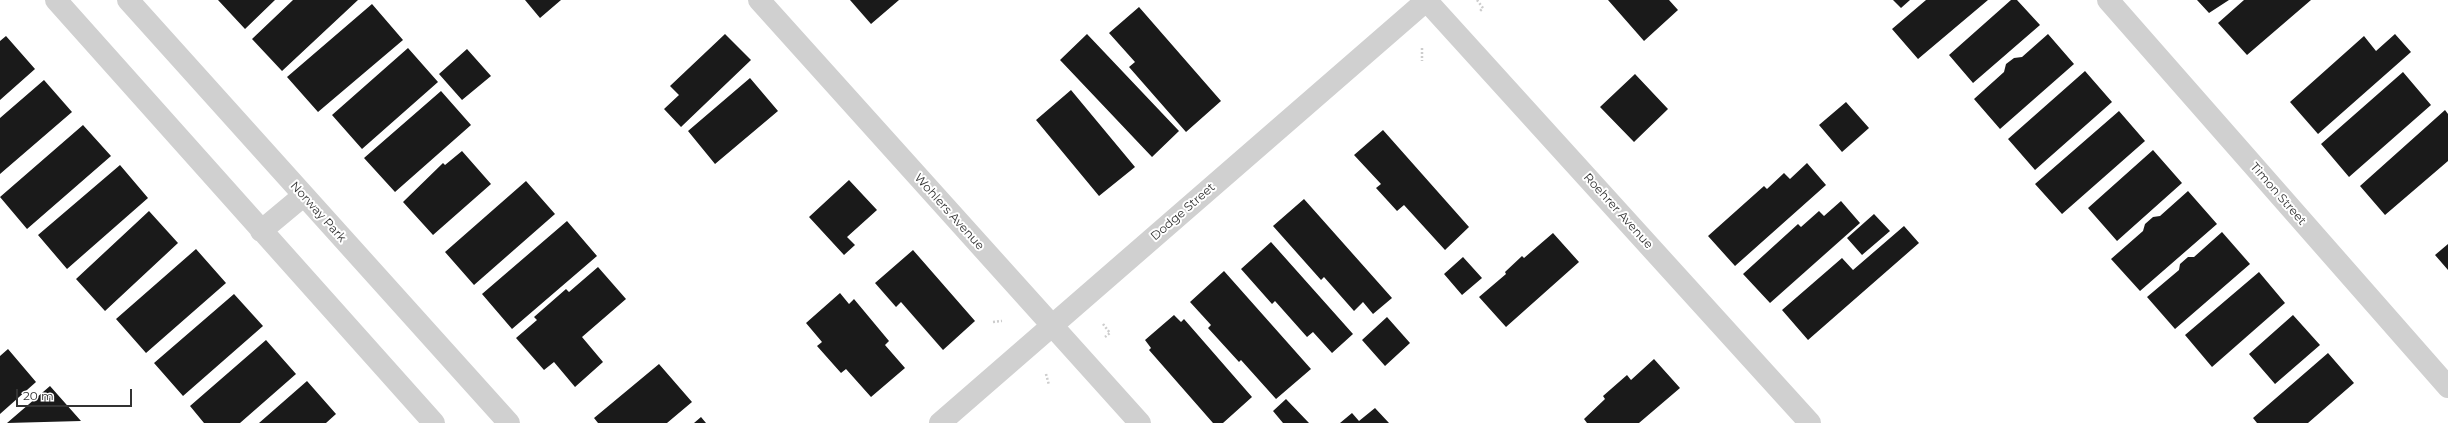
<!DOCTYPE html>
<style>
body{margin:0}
#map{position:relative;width:2448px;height:423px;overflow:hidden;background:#fff;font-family:Montserrat,sans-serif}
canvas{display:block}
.scale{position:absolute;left:16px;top:389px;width:116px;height:18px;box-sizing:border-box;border:2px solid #333;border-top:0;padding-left:5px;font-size:12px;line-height:14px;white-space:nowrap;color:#333;-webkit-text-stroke:3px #fff;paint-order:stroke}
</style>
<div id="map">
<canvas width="2448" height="423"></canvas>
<div class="scale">20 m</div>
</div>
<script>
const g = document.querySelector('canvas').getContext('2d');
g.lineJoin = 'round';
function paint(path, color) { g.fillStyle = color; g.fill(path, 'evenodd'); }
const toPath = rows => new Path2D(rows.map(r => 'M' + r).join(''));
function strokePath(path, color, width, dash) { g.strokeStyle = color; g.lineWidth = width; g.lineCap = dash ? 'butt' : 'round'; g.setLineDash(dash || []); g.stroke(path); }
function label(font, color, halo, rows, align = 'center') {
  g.font = font + ' Montserrat,sans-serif'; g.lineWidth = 4; g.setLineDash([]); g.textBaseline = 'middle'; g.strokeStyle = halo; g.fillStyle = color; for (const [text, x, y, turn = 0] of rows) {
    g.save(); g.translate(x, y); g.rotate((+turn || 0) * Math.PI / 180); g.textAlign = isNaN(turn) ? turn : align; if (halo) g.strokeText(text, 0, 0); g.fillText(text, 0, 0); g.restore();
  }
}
paint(toPath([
 [218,0,275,0,245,29],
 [293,0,358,0,282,71,252,39],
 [525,0,561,0,540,18],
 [850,0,899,0,871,24],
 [1608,0,1669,0,1678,10,1644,41],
 [1893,0,1910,0,1901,8],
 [1926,0,1988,0,1918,59,1892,29],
 [2011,0,2017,0,2040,25,1973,83,1949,55],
 [2197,0,2229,0,2209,13],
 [2244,0,2311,0,2247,55,2218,23],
 [372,4,403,40,318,112,287,77],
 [1139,7,1221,101,1186,132,1129,67,1135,62,1109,33],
 [725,34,751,60,681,127,664,109,679,95,670,86],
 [1087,34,1179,131,1152,157,1060,60],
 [2048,34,2074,64,2000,129,1974,99,2004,72,2006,64,2014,58,2022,57],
 [2395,34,2411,52,2318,134,2290,102,2364,36,2376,51],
 [6,36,35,69,0,100,0,41],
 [408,48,438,82,362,149,332,115],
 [467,49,491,76,462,100,439,74],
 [2085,71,2112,102,2035,170,2008,139],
 [2403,72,2431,105,2349,177,2321,144],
 [1635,74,1668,109,1634,142,1600,107],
 [750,78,778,111,715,164,688,131],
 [44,80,72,112,0,174,0,118],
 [1071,90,1135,167,1099,196,1036,120],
 [441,91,471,125,395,192,364,158],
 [1846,102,1869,128,1842,152,1819,125],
 [2445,110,2448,114,2448,161,2385,215,2360,186],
 [2119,111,2145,141,2062,214,2035,184],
 [83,125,111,156,27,229,0,197],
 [1383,130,1469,227,1445,250,1404,205,1397,211,1376,188,1381,184,1354,155],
 [2153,150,2182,183,2117,241,2088,208],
 [462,151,491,184,433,235,403,202,443,163,445,165],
 [1807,163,1826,185,1735,266,1708,236,1764,186,1767,189,1784,173,1790,179],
 [120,165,148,198,67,269,38,235],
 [849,180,877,210,847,237,855,245,844,255,809,217],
 [526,181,555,214,474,285,445,252],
 [2188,191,2217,224,2140,291,2111,259,2143,231,2145,224,2153,217,2160,216],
 [1304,199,1392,298,1373,314,1363,302,1354,311,1324,277,1321,280,1273,226],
 [1841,201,1860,223,1770,303,1743,274,1798,224,1801,227,1819,211,1824,216],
 [149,211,178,243,105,311,76,279],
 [1874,214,1890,231,1862,255,1847,238],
 [567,221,597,256,512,329,482,294],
 [1904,226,1919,243,1808,340,1782,310,1842,258,1853,270],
 [2222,232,2250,264,2175,329,2147,297,2179,270,2180,264,2188,257,2194,257],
 [1553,233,1579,262,1506,327,1479,297,1506,274,1505,272,1522,256,1524,258],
 [1271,242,1353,334,1332,353,1313,332,1307,337,1275,301,1272,304,1241,269],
 [2448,244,2448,270,2435,255],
 [196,249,226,283,146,353,116,319],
 [913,250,975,321,943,350,901,302,896,307,875,283],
 [1463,257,1482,278,1462,295,1444,274],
 [598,267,626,299,582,337,603,362,575,387,554,362,544,370,516,338,537,320,534,317,566,289,569,292],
 [1224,271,1311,369,1276,399,1241,360,1239,362,1208,328,1211,325,1190,302],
 [2259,272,2285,303,2212,367,2185,335],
 [840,293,849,304,854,299,889,341,885,345,905,368,871,397,846,369,841,373,817,346,822,342,806,323],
 [234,294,263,326,183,396,154,363],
 [1174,315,1181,322,1184,319,1252,397,1223,423,1213,423,1149,350,1151,348,1145,340],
 [2293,315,2320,345,2275,384,2249,354],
 [1387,317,1410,343,1385,366,1362,340],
 [266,340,296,374,240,423,204,423,190,406],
 [8,349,36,382,0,414,0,356],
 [2328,353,2354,383,2308,423,2257,423,2253,418],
 [1654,359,1680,388,1639,423,1587,423,1584,419,1605,399,1603,396,1627,375,1631,380],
 [659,364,692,402,667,423,598,423,594,418],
 [307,381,336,414,326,423,259,423],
 [50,386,81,421,7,423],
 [1286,399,1309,423,1283,423,1273,411],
 [1375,408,1389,423,1340,423,1352,413,1359,421],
 [701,417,706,423,694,423]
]), '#1a1a1a');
strokePath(toPath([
 [1477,0,1483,8,1479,12],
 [1422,48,1422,61],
 [993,322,1002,321],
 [1103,324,1110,333,1105,337],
 [1046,374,1049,385]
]), '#cdcdcd', 2.5, [2, 2]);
strokePath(toPath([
 [56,0,434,423],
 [128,0,509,423],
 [759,0,1140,423],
 [1426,0,1810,423],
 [2108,0,2448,387],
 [261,231,303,196],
 [940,423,1427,0]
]), '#d0d0d0', 22);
label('12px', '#333', '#fff', [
 ["Timon Street",2278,194,49],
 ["Roehrer Avenue",1618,211,48],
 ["Norway Park",318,212,48],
 ["Wohlers Avenue",949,212,48],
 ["Dodge Street",1183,212,-41]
]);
</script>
